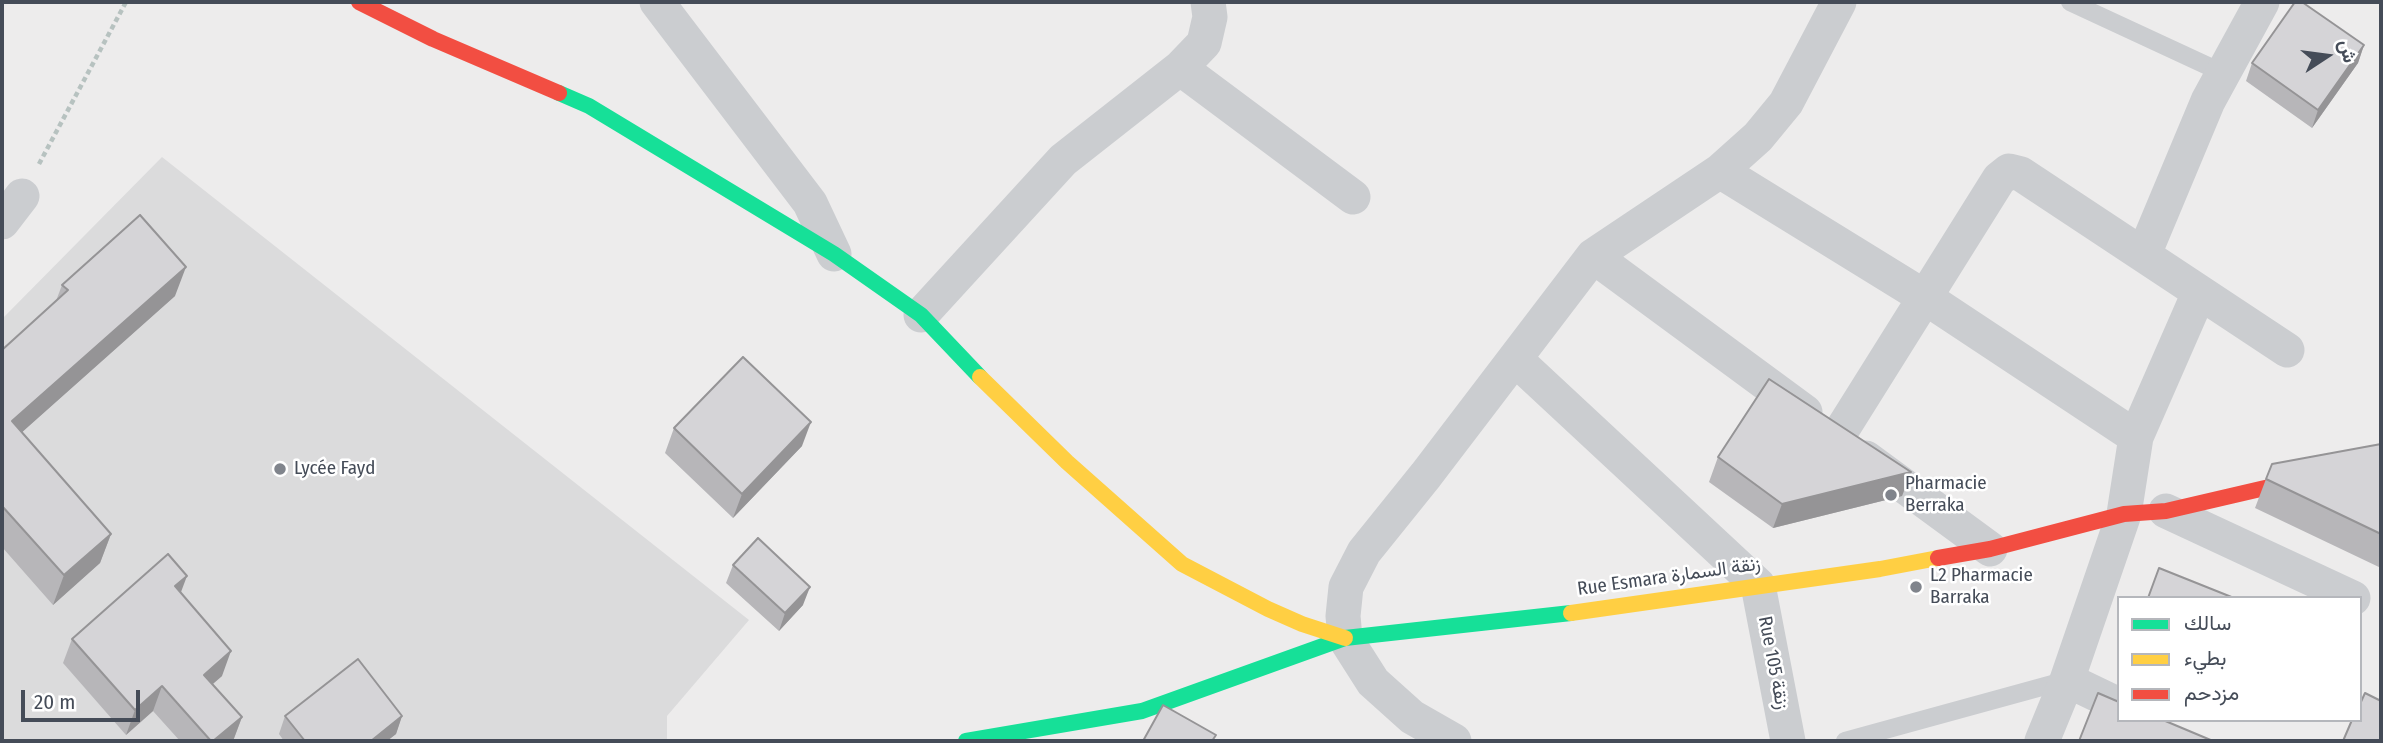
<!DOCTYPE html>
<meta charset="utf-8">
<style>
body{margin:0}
#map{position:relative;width:2383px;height:743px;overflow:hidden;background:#edecec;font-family:"Fira Sans Condensed",Vazirmatn,sans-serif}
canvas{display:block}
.frame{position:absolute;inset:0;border:4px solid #454c58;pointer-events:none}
.legend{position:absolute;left:2117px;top:596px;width:245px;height:126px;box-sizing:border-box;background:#fff;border:2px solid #b5b7bc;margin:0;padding:9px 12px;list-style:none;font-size:21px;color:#454c58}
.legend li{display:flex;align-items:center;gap:14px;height:35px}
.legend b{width:35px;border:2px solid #b5b7bc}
.north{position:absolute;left:2292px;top:21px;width:70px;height:70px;-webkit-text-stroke:5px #fff;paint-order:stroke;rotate:77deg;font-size:19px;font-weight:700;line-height:28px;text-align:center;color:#454c58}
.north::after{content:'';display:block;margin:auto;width:24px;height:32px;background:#454c58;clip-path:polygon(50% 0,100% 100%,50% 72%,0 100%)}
.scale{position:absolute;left:21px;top:690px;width:119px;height:32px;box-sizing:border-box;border:4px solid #454c58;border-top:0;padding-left:9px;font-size:21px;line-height:24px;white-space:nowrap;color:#454c58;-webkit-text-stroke:5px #fff;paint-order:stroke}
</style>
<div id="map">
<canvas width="2383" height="743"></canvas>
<div class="frame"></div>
<ul class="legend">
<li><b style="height:9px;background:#16e098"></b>سالك</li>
<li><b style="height:9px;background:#ffcf43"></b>بطيء</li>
<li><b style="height:9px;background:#f24e42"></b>مزدحم</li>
</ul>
<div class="north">ش</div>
<div class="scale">20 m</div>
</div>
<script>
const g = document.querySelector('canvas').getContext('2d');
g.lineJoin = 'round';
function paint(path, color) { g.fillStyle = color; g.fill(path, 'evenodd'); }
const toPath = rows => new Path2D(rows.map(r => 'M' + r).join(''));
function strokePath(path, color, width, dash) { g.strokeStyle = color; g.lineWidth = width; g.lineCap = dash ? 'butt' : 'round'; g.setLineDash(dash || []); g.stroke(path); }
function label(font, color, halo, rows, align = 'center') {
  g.font = font + ' "Fira Sans Condensed",Vazirmatn,sans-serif'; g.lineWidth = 5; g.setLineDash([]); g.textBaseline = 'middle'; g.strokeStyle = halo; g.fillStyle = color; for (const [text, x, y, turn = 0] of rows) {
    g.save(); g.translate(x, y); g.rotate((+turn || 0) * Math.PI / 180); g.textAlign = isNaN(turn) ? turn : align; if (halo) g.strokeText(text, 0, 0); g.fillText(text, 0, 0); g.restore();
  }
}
paint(toPath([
 [162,157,749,620,667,716,667,740,2,741,2,319]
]), '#dbdbdc');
strokePath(toPath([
 [39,164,126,2]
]), '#b7c2c0', 4.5, [5, 3.5]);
strokePath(toPath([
 [2070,2,2223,73],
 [1845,741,2067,680]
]), '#cbcdd0', 18);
strokePath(toPath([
 [657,2,810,203,834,254],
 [1180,68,1353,197],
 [1720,171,1926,298,2136,437],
 [2,222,22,196],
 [2144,254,2208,101,2262,2],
 [1593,256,1805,412],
 [921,315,1063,160,1180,68,1204,43,1210,17,1208,2],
 [1515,359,1758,585,1788,741],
 [1838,436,1999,179,2009,171,2021,174,2287,350],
 [1866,458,1990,549],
 [2166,511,2353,598],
 [2067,680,2119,705],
 [1454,741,1412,717,1373,682,1345,638,1343,616,1346,587,1364,552,1426,475,1593,256,1720,171,1758,137,1786,103,1839,2],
 [2042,741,2067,680,2124,514,2136,437,2199,293]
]), '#cbcdd0', 35);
strokePath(toPath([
 [559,93,589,106,834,254,921,315,980,377],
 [2295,481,2381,461],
 [966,741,1142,711,1345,638,1571,613]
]), '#16e098', 16);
strokePath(toPath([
 [980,377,1067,462,1182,564,1268,609,1302,624,1345,638],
 [1571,613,1880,569,1938,558]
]), '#ffcf43', 16);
strokePath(toPath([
 [359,2,433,39,559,93],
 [1938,558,1990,549,2124,514,2166,511,2295,481]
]), '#f24e42', 16);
paint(toPath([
 [2364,45,2358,63,2312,128,2246,81,2252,63],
 [62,285,175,296,22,432,111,534,100,563,53,605,2,547,2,350,56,301],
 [674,428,802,446,733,518,665,453],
 [2381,444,2381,568,2255,508,2266,479],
 [1718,457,1911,472,1902,496,1773,528,1709,482],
 [733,565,803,605,779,631,726,583],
 [181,593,222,676,213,684,242,717,233,741,180,741,153,711,126,735,63,663,72,639],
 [285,716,402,716,396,734,387,741,284,741,279,734]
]), '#b7b6b9');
paint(toPath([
 [2364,45,2358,63,2312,128,2318,110],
 [186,267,175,296,2,450,12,421],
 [811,422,802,446,733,518,742,494],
 [1911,472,1902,496,1773,528,1782,504],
 [111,534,100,563,53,605,64,575],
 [187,576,178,600,175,586],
 [810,587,803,605,779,631,785,613],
 [231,651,222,676,195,699,204,675],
 [162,686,153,711,126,735,135,710],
 [402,716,396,734,387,741,371,741],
 [242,717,233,741,213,741]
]), '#959496');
const building = toPath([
 [2295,2,2302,2,2364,45,2318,110,2252,63,2295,2],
 [140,215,186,267,12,421,111,534,64,575,2,506,2,454,3,454,2,453,2,350,68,290,62,285,140,215],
 [743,357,811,422,742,494,674,428,743,357],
 [1769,379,1911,472,1782,504,1718,457,1769,379],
 [2381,444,2381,534,2266,479,2272,464,2381,444],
 [758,538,810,587,785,613,733,565,758,538],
 [168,554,187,576,175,586,231,651,204,675,242,717,213,741,211,741,162,686,135,710,72,639,168,554],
 [2159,568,2234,598,2148,598,2159,568],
 [358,659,402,716,371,741,305,741,285,716,358,659],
 [2098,693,2119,702,2119,720,2163,720,2213,741,2079,741,2098,693],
 [2365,693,2381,701,2381,741,2343,741,2352,720,2360,720,2360,704,2365,693],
 [1163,705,1216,735,1212,741,1143,741,1163,705]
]);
paint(building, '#d5d4d7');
strokePath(building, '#959496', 2);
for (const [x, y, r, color] of [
 [280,469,7,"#80848c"],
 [1891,495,7,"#80848c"],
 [1916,587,7,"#80848c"]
]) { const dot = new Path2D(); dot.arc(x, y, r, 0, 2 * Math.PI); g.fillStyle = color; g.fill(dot); strokePath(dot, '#fff', 2.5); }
label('19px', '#454c58', '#fff', [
 ["Lycée Fayd",294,469],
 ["Pharmacie",1905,484],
 ["Berraka",1905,506],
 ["L2 Pharmacie",1930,576],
 ["Barraka",1930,598]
], 'left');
label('19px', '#454c58', '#fff', [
 ["Rue Esmara زنقة السمارة",1669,577,-8],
 ["Rue 105 زنقة",1773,663,79]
]);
</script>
